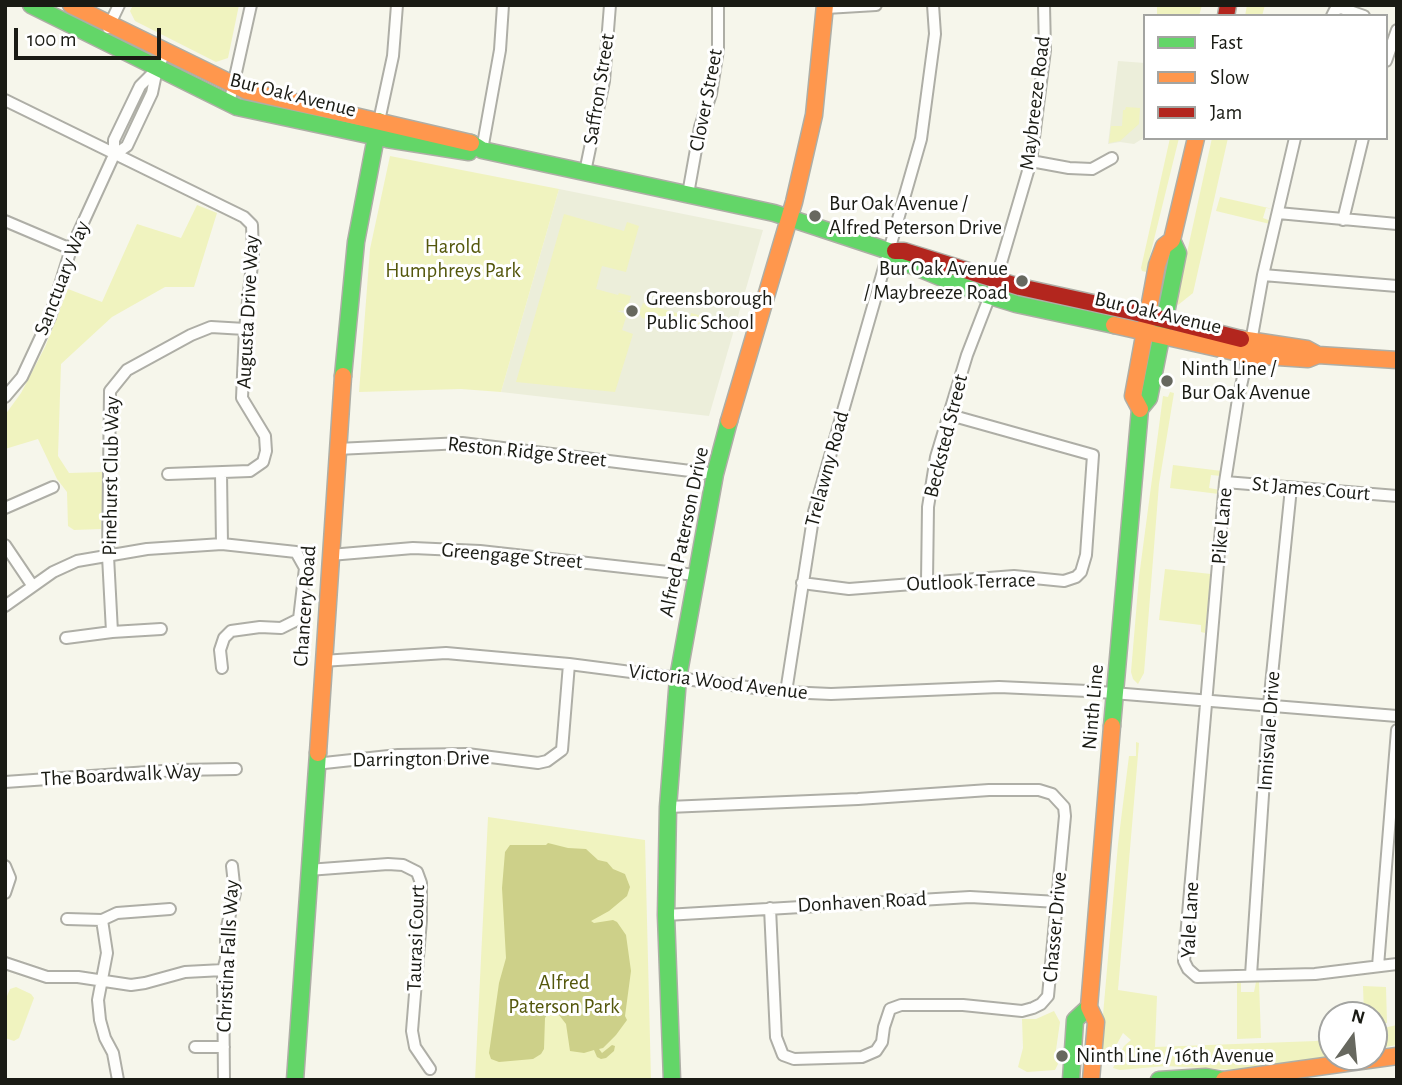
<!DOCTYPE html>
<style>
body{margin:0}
#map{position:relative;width:1402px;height:1085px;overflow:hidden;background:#f6f6eb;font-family:"Alegreya Sans",sans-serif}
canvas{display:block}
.frame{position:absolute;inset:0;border:7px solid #1a1b14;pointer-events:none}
.legend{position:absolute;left:1143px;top:14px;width:245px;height:126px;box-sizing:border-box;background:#fff;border:2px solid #a3a4a1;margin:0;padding:9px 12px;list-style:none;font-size:21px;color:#1a1b14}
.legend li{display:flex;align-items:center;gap:14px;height:35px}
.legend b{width:35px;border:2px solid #a3a4a1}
.north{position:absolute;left:1318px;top:1001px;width:70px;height:70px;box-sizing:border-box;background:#fff;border:2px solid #a3a4a1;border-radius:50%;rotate:15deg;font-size:19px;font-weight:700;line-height:28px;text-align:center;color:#1a1b14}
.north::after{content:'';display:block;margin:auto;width:24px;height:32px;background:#67685f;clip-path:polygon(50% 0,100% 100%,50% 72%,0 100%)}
.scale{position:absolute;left:14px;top:28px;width:147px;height:32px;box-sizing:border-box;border:4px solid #1a1b14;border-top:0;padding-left:9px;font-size:21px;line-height:24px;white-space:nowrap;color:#1a1b14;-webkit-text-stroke:5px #fff;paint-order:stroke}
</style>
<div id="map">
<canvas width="1402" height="1085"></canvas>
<div class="frame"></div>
<ul class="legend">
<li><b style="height:9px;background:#63d668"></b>Fast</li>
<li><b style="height:9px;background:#ff974d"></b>Slow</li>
<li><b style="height:9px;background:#b3261e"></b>Jam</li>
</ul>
<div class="north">N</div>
<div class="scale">100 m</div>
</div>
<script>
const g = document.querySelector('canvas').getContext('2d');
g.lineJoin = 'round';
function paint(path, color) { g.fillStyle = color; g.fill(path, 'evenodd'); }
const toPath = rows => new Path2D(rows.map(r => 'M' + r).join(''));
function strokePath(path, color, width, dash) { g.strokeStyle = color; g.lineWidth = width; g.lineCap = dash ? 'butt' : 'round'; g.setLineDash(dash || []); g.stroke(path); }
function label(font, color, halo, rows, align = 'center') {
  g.font = font + ' "Alegreya Sans",sans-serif'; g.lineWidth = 6; g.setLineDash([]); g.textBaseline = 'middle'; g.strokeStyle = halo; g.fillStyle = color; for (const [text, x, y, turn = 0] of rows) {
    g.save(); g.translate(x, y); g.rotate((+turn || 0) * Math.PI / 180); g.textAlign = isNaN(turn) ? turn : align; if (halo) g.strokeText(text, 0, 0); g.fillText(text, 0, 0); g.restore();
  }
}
paint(toPath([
 [1118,61,1145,63,1145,137,1134,144,1120,142,1108,144],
 [559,189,763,230,709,416,501,392]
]), '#eceeda');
paint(toPath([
 [133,5,239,5,228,58,216,62,135,21,130,11],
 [1157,5,1202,5,1199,16,1157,16],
 [1247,5,1265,5,1262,16,1245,16],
 [1126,107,1140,108,1139,124,1120,141,1109,143,1111,126,1122,126,1123,110,1125,110],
 [1170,138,1179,138,1146,272,1142,271,1141,268],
 [1212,138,1228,138,1193,293,1178,305,1176,303],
 [390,156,559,189,501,392,461,389,359,392,370,249],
 [1220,197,1273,209,1266,208,1263,218,1271,221,1270,224,1216,211],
 [197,205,217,213,194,287,165,287,112,317,61,364,58,456,69,473,103,472,101,529,74,530,68,526,67,492,57,479,38,439,5,449,5,415,21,393,45,347,68,289,102,302,137,224,181,238],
 [564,214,624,231,627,222,639,226,626,272,602,266,596,289,618,295,619,293,631,296,627,310,617,311,627,314,622,330,633,334,615,392,516,382],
 [643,303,680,314,678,324,672,327,664,324,662,319,657,317,651,320,642,318,639,313],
 [691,313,709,318,707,326,690,324],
 [1170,392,1174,393,1159,484,1144,673,1138,684,1133,679,1131,672,1139,577,1163,396,1168,397],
 [1173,465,1222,471,1221,476,1211,475,1209,488,1220,490,1219,494,1170,488],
 [1165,569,1211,574,1205,633,1201,632,1201,625,1159,620],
 [1136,742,1139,743,1118,990,1157,996,1155,1047,1316,1041,1332,1038,1332,1057,1256,1071,1166,1066,1120,1070,1113,1068,1124,1046,1131,1040,1123,1033,1107,1062,1100,1049,1118,844,1129,756,1136,756],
 [488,817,645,840,651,1080,475,1080],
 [1237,982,1241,982,1241,992,1254,992,1256,982,1259,982,1261,1038,1237,1039],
 [1363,986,1386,987,1387,1023,1374,1024,1374,1015,1364,1015],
 [16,987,31,994,34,998,19,1038,14,1041,5,1038,5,1001,10,989],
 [1054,1011,1060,1022,1055,1057,1058,1064,1055,1070,1027,1072,1018,1067,1023,1048,1022,1019,1036,1019],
 [1397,1025,1397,1045,1374,1049,1374,1030]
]), '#f0f3bf');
paint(toPath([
 [548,843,568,848,586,849,598,860,607,862,613,869,625,874,630,887,627,896,609,911,591,921,594,923,613,920,617,922,626,935,631,971,625,1016,627,1020,616,1035,603,1048,599,1049,602,1053,612,1045,615,1046,614,1051,606,1058,601,1059,597,1057,594,1050,584,1053,570,1051,566,1024,559,1015,552,1012,548,1013,545,1018,544,1049,541,1054,533,1059,499,1062,491,1059,489,1053,499,983,506,958,502,888,505,852,510,845,546,845]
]), '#cdd089');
const street = toPath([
 [826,8,876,5],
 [1332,16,1335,10,1341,8,1364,16],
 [108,28,119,5],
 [1386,61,1397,30],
 [5,100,244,217,252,225,253,255,245,329,242,398,265,436,266,451,263,462,250,471,168,474],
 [229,104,251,5],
 [379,121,393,56,397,5],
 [482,150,500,50,503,5],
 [114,155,127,146,152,93,157,69,165,53],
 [1031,161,1069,168,1092,169,1112,158],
 [585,172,604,81,610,5],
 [688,194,700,127,711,94,718,50,718,5],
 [1278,213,1397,224],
 [1343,220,1363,138],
 [5,221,71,249],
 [1263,275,1397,286],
 [1251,342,1263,275,1295,138],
 [1248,355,1238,399,1225,482,1184,961,1188,969,1197,977,1315,974,1397,964],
 [5,397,22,377,50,317,71,249,114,155,114,140,140,86,157,69],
 [337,449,462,443,715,474],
 [221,473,222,544],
 [1225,482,1397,496],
 [5,508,53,487],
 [5,545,32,585],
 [330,555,413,548,480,551,695,575],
 [927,581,928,507,936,457,967,355,996,280,1031,161,1045,50,1044,5],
 [802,583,849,589,1014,576,1064,581,1076,577,1081,572,1086,555,1093,455,950,415],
 [5,606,53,572,77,561,147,549,222,544,296,552,305,568,299,619,281,628,260,627,231,631,224,638,220,650,222,668],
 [112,632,108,556,110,391,127,370,191,335,211,327,245,329],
 [66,638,112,632,161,629],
 [322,661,446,653,569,664,786,692,831,694,999,687,1088,691,1397,716],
 [786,692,814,512,921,139,935,34,933,5],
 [315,764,398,755,467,754,538,763,547,761,562,750,569,664],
 [5,782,177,770,236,769],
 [668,807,858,799,989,790,1039,790,1052,794,1064,807,1065,816,1048,996,1041,1004,1033,1008,1022,1011,963,1005,901,1005,890,1009,884,1027,882,1042,876,1051,862,1057,794,1059,783,1055,776,1037,770,908],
 [5,866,10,878,5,893],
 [308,870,388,864,403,865,417,872,421,883,421,920,412,1031,415,1047,430,1069],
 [666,915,970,897,1058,902],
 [67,919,102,920,117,913,170,909],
 [102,920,107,953,98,1000,100,1020,105,1038,113,1053,118,1080],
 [5,963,47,977,78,977,131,985,145,983,185,972,223,970],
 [1378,966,1397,730],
 [1251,975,1269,705,1291,488],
 [195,1047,224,1047],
 [224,1080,223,970,226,959,226,931,235,893,232,866]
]);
const fast = toPath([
 [31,5,237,107,387,139,469,152],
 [471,143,482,150,774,213,889,251,901,261,974,291,1016,304,1114,325],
 [343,376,356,242,379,121],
 [1112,726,1140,409,1149,398,1178,253,1172,240],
 [295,1080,318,753],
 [672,1080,666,915,668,807,678,678,715,474,729,421],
 [1071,1080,1075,1020,1089,1007],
 [1159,1080,1206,1077,1223,1080]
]);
const slow = toPath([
 [71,5,247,91,471,143],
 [1114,325,1248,355,1308,359,1318,355],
 [1241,339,1307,349,1318,355,1397,360],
 [1140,409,1133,396,1157,265,1164,246,1172,240,1196,138],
 [729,421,794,202,814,115,825,5],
 [318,753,343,376],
 [1091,1080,1096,1022,1089,1007,1112,726],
 [1224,1080,1397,1056]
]);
const jam = toPath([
 [1226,16,1228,5],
 [895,251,904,251,1020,287,1134,312,1241,339]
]);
strokePath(street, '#aeaea6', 14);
strokePath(fast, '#aeaea6', 19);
strokePath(slow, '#aeaea6', 19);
strokePath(jam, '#aeaea6', 19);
strokePath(street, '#fefefc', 10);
strokePath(fast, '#63d668', 16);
strokePath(slow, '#ff974d', 16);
strokePath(jam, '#b3261e', 16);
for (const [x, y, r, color] of [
 [815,216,7,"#67685f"],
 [1022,281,7,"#67685f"],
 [632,311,7,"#67685f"],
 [1167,381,7,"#67685f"],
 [1062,1056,7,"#67685f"]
]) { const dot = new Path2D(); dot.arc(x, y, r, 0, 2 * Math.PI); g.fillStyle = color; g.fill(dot); strokePath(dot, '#fff', 2.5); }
label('21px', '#1a1b14', '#fff', [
 ["Saffron Street",599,89,-81],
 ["Bur Oak Avenue",293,95,14],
 ["Clover Street",706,100,-79],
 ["Maybreeze Road",1035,103,-83],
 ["Sanctuary Way",62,278,-69],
 ["Augusta Drive Way",248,312,-87],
 ["Bur Oak Avenue",1158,313,13],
 ["Becksted Street",946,436,-76],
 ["Reston Ridge Street",527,452,6],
 ["Trelawny Road",827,469,-75],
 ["Pinehurst Club Way",111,476,-89],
 ["St James Court",1311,489,5],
 ["Pike Lane",1222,526,-85],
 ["Alfred Paterson Drive",684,532,-78],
 ["Greengage Street",512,556,5],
 ["Outlook Terrace",971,582,-2],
 ["Chancery Road",305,606,-86],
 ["Victoria Wood Avenue",718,682,7],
 ["Ninth Line",1093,707,-85],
 ["Innisvale Drive",1269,731,-86],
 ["Darrington Drive",421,759,-1],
 ["The Boardwalk Way",121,775,-3],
 ["Donhaven Road",862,902,-3],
 ["Yale Lane",1190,920,-87],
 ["Chasser Drive",1055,927,-85],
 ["Taurasi Court",416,938,-88],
 ["Christina Falls Way",228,956,-87]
]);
label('21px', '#1a1b14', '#fff', [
 ["Bur Oak Avenue /",829,204],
 ["Alfred Peterson Drive",829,228],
 ["Bur Oak Avenue",1008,269,"right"],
 ["/ Maybreeze Road",1008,293,"right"],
 ["Greensborough",646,299],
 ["Public School",646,323],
 ["Ninth Line /",1181,369],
 ["Bur Oak Avenue",1181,393],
 ["Ninth Line / 16th Avenue",1076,1056]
], 'left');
label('21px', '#54570c', '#fff', [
 ["Harold",453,247],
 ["Humphreys Park",453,271],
 ["Alfred",564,983],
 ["Paterson Park",564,1007]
]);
</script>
